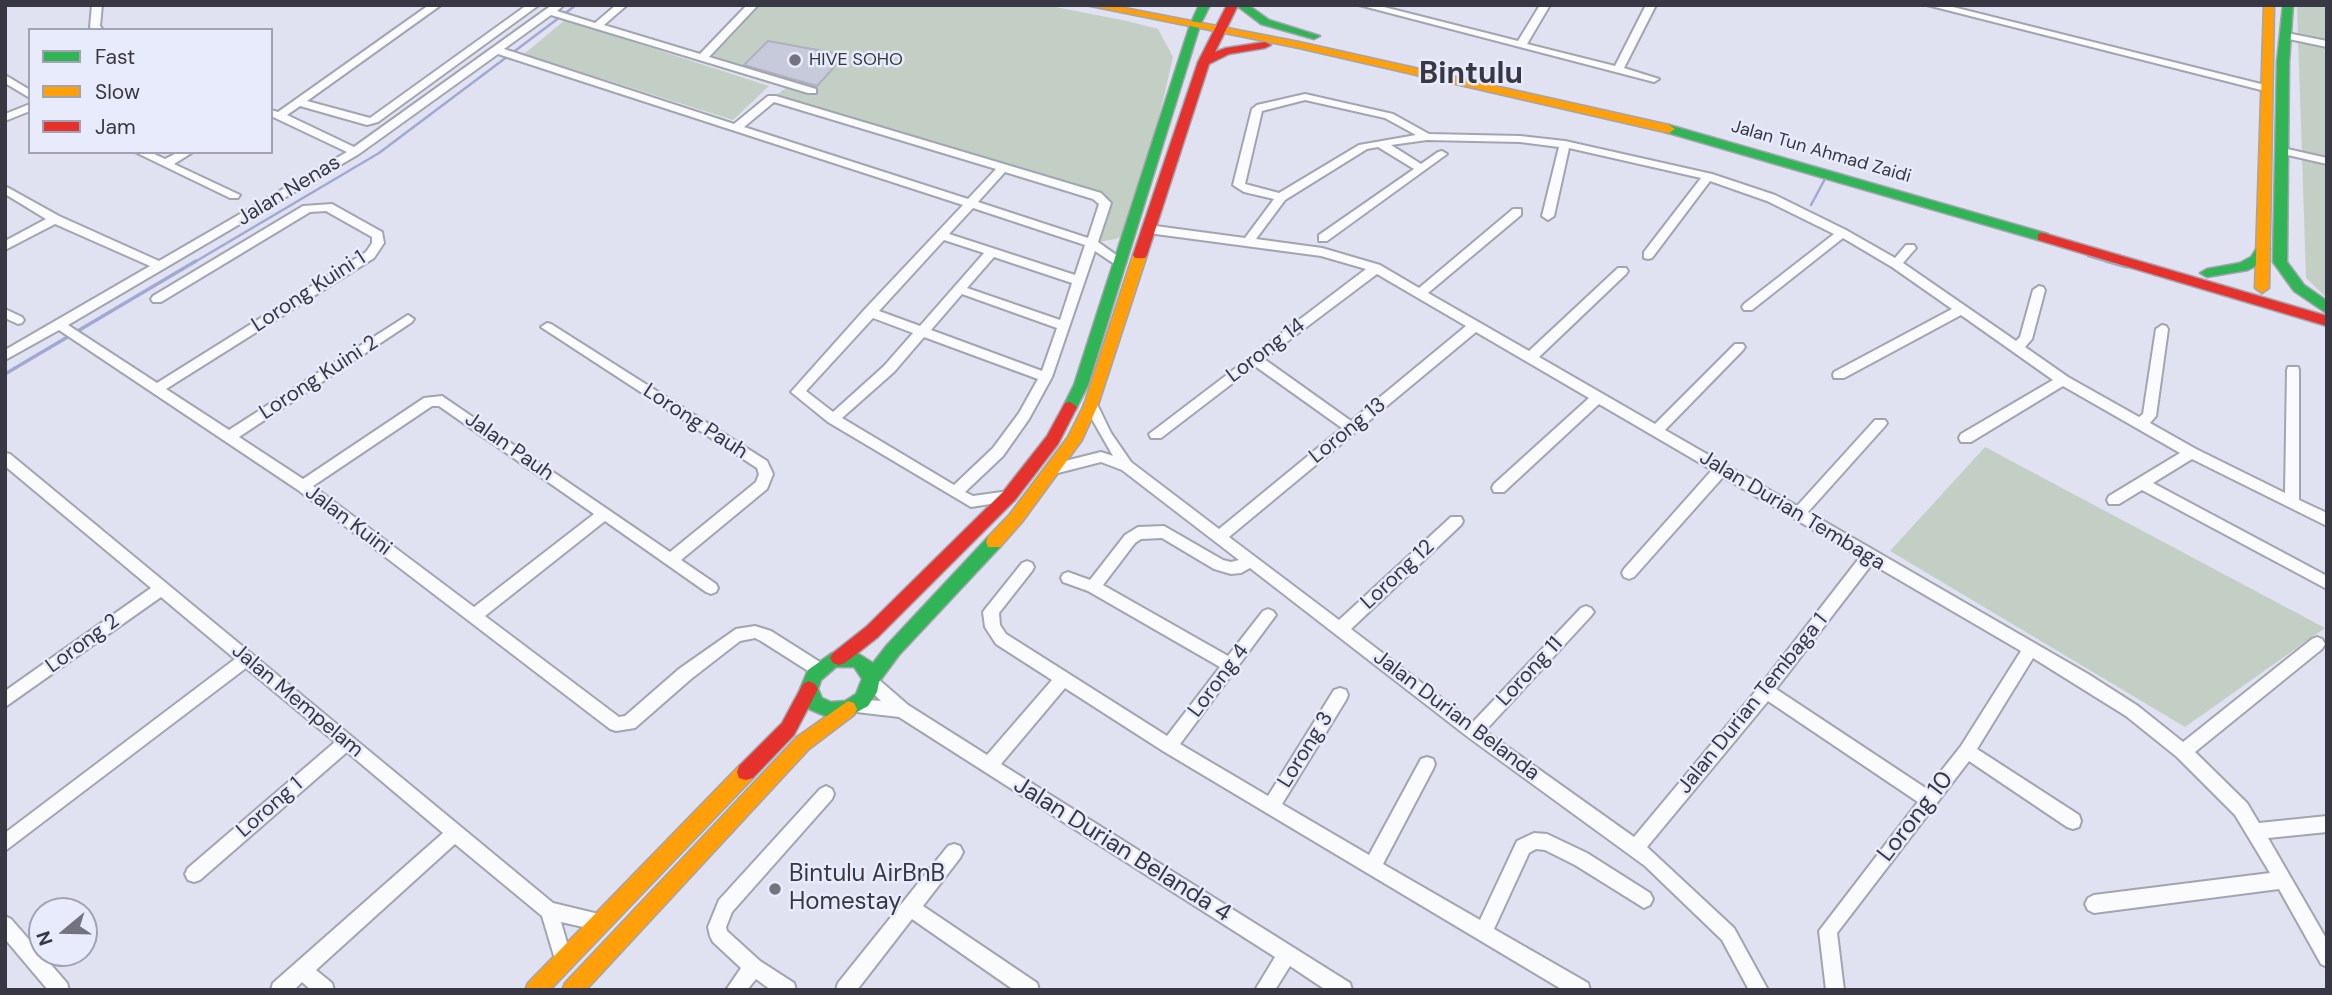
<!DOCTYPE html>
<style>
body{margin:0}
#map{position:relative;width:2332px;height:995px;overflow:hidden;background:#e0e2f1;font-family:"DM Sans",sans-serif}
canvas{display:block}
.frame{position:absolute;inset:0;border:7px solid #373843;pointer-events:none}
.legend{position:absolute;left:28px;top:28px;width:245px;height:126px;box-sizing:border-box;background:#e8ebfc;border:2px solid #a1a3b2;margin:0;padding:9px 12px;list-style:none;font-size:21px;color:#373843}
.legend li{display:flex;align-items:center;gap:14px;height:35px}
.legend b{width:35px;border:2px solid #a1a3b2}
.north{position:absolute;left:28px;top:897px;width:70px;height:70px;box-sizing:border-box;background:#e8ebfc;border:2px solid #a1a3b2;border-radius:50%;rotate:251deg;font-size:19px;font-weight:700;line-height:28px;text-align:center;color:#373843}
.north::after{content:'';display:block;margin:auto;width:24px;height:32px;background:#727480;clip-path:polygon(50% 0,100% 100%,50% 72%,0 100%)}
</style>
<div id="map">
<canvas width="2332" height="995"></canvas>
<div class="frame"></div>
<ul class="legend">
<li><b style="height:9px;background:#30b455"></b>Fast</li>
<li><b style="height:9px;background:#ff9f0a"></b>Slow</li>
<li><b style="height:9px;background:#e5322d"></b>Jam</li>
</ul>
<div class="north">N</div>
</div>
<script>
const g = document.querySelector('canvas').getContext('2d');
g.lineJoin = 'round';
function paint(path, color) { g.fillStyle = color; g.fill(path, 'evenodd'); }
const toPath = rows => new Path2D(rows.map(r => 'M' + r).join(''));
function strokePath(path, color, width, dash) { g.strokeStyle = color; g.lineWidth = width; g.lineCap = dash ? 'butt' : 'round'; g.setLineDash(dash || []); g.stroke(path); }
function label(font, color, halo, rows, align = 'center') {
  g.font = font + ' "DM Sans",sans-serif'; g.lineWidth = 5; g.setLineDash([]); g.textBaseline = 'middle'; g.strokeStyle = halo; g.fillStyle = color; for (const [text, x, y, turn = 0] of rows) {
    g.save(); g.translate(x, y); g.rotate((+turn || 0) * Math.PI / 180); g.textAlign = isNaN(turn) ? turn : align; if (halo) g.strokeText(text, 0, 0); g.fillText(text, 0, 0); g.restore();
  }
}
paint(toPath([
 [753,5,1045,5,1127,21,1158,29,1173,57,1142,192,1129,234,1116,239,1092,243,1103,200,772,98,790,85,702,58],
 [2297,5,2327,5,2327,298,2306,278],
 [565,20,769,86,733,120,524,54],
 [1985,447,2325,628,2185,727,1890,551]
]), '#c3cfc4');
strokePath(toPath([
 [1811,205,1826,177],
 [2088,256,2112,263],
 [193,263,379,153,576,5]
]), '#a2a8d3', 2.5);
strokePath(toPath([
 [2106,261,2127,267],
 [5,374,196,261]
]), '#a2a8d3', 3.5);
const building = toPath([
 [768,41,845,55,817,86,744,65,768,41]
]);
paint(building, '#c7cada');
strokePath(building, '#b0b1bd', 2);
const street = toPath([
 [92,5,102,5,100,26,103,30,92,30,90,27,92,5],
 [429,5,441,5,307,101,370,118,527,5,539,5,378,122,367,125,300,106,287,115,354,147,552,5,564,5,557,11,595,23,616,5,627,5,604,25,700,54,747,5,758,5,709,57,816,89,816,93,808,93,551,15,504,49,734,124,768,96,776,96,1101,193,1111,203,1098,242,1126,262,1124,265,1116,265,1095,251,1052,377,1029,419,1003,456,965,492,973,496,1009,491,1014,492,1016,496,1014,500,1009,501,971,507,828,422,791,392,865,309,963,205,498,54,359,154,68,325,157,383,366,252,372,243,372,237,326,211,310,212,161,302,153,302,151,299,153,296,303,206,332,204,382,232,384,243,374,258,166,389,229,430,408,315,414,319,412,322,239,437,303,479,424,398,442,396,670,552,756,482,759,474,757,468,541,327,547,323,551,324,767,461,773,474,767,489,681,560,716,584,718,588,716,592,711,594,706,592,605,521,485,616,619,717,625,716,679,669,736,629,755,626,771,631,823,664,826,669,823,674,818,676,813,674,761,641,755,638,740,641,691,679,635,728,616,731,610,729,298,490,59,330,5,360,5,350,150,266,55,224,5,250,5,241,46,219,5,194,5,186,59,216,159,261,347,152,271,116,271,110,278,112,429,5],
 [774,102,996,169,968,199,744,127,774,102],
 [1005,172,1093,199,1099,204,1088,238,978,202,1005,172],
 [973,208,1085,245,1075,275,949,234,973,208],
 [944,240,984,253,920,326,879,311,944,240],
 [994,257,1072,283,1060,320,967,288,994,257],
 [962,294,1057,328,1042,371,931,330,962,294],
 [873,318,913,333,884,366,833,412,806,391,873,318],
 [924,337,1038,379,1019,413,993,448,954,485,842,418,894,372,924,337],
 [432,406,439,406,594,514,474,607,313,486,432,406],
 [1359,5,1376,5,1518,41,1540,5,1550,5,1527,44,1615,66,1646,5,1656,5,1624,68,1659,79,1654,82,1359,5],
 [1927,5,1945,5,2269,86,2270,88,2265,91,1927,5],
 [2287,33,2327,41,2327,47,2284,38,2284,34,2287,33],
 [5,75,30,90,30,98,5,83,5,75],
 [1305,94,1393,114,1429,134,1520,136,1565,141,1712,174,1775,195,1846,230,1895,258,1906,245,1914,245,1916,248,1903,263,2016,341,2020,337,2033,290,2039,286,2043,287,2045,290,2032,339,2025,347,2068,377,2139,417,2143,414,2156,329,2162,325,2166,326,2168,329,2156,416,2150,423,2196,449,2285,493,2287,370,2288,367,2298,367,2299,370,2299,500,2327,513,2327,526,2192,459,2153,483,2327,576,2327,589,2142,490,2119,504,2109,504,2107,500,2109,496,2180,453,2063,386,1971,442,1961,442,1959,438,1961,434,2053,380,1961,315,1844,378,1834,378,1833,375,1834,372,1952,309,1892,267,1843,238,1752,310,1744,310,1742,307,1744,304,1834,234,1767,201,1710,181,1652,258,1648,259,1644,258,1644,252,1701,178,1569,148,1554,216,1548,220,1542,216,1559,147,1520,142,1427,140,1391,145,1421,164,1438,152,1442,151,1447,154,1327,241,1319,241,1319,235,1414,169,1378,147,1367,149,1285,200,1256,239,1322,248,1380,265,1419,288,1513,209,1521,209,1521,215,1428,293,1529,351,1618,268,1626,268,1628,271,1626,274,1539,357,1655,424,1735,344,1743,344,1745,347,1743,350,1665,430,1797,506,1875,420,1885,420,1887,423,1885,426,1808,512,2088,674,2138,706,2183,742,2312,639,2317,637,2322,639,2325,644,2322,649,2195,752,2247,803,2259,823,2327,816,2327,832,2268,838,2327,940,2327,967,2321,964,2279,889,2094,913,2088,910,2085,904,2088,898,2094,895,2270,873,2235,815,2177,757,2126,716,2033,658,1977,749,2079,815,2081,821,2079,827,2073,829,2067,827,1969,761,1837,933,1844,990,1826,990,1819,931,1918,802,1768,701,1647,847,1734,928,1768,990,1749,990,1722,940,1645,866,1468,737,1250,568,1241,573,1231,574,1214,569,1162,538,1141,539,1135,543,1103,585,1228,656,1263,611,1268,609,1273,611,1276,615,1180,744,1268,796,1334,690,1340,688,1346,690,1348,695,1346,700,1282,804,1369,855,1421,759,1427,757,1433,759,1435,764,1433,769,1383,864,1480,920,1517,841,1534,833,1547,834,1587,853,1650,893,1653,899,1650,905,1644,908,1575,865,1545,850,1536,849,1529,853,1494,929,1588,983,1590,990,1563,990,1163,751,1065,688,1001,764,1350,983,1352,990,1326,990,1290,966,1275,990,1255,990,1275,957,899,717,848,711,846,706,848,701,854,699,881,701,863,683,865,678,871,676,877,678,908,705,987,755,1052,680,996,644,985,627,983,612,986,608,1022,563,1027,561,1032,563,1034,567,1032,571,999,613,1000,625,1006,634,1167,736,1220,667,1088,591,1063,582,1061,578,1063,574,1068,572,1090,580,1125,535,1138,527,1164,526,1223,560,1231,562,1239,560,1122,470,1101,462,1054,474,1047,469,1049,465,1101,452,1113,456,1084,405,1086,402,1096,402,1111,433,1131,462,1219,529,1342,428,1255,366,1161,438,1151,438,1149,434,1366,269,1321,256,1148,233,1142,229,1148,225,1245,238,1274,199,1244,192,1233,185,1252,109,1257,105,1305,94],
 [1305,100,1385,118,1416,135,1359,145,1279,193,1245,184,1262,111,1305,100],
 [1377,274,1466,326,1351,421,1264,359,1377,274],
 [1476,332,1589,398,1494,484,1492,488,1494,492,1504,492,1599,404,1712,470,1624,569,1622,573,1624,577,1629,579,1634,577,1723,477,1860,557,1760,686,1634,837,1485,731,1591,616,1594,612,1591,608,1586,606,1581,608,1473,722,1351,629,1461,525,1463,521,1461,517,1451,517,1339,620,1229,537,1476,332],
 [1872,564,2021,651,1961,746,1927,789,1776,689,1872,564],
 [30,104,30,111,5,121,5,114,30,104],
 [2283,148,2327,158,2327,164,2279,153,2279,149,2283,148],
 [135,152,150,152,165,159,179,152,193,152,174,164,240,195,238,198,230,198,135,152],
 [5,309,22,317,24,320,22,323,18,324,5,318,5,309],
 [5,453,10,454,553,903,607,916,610,922,607,928,601,931,561,922,572,960,569,966,563,969,557,966,542,916,455,844,316,970,332,983,334,990,311,990,302,982,294,990,271,990,273,983,443,833,347,752,200,880,194,882,188,880,185,874,188,868,335,742,246,668,5,851,5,833,235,659,161,597,5,707,5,691,151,588,5,466,5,453],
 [826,786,832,789,834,794,832,799,732,912,726,927,727,931,760,961,794,983,796,990,771,990,756,979,747,990,726,990,741,968,713,942,710,936,708,927,719,900,820,789,826,786],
 [954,844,960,846,963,852,960,858,923,906,1037,983,1039,990,1014,990,912,919,857,990,836,990,838,983,948,846,954,844],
 [5,916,11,919,67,983,69,990,48,990,5,939,5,916]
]);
const fast = toPath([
 [1199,5,1210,5,1200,25,1088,385,1075,411,1065,411,1063,407,1074,385,1190,25,1199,5],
 [1236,5,1248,5,1269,20,1320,36,1314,39,1261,24,1236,5],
 [2283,5,2293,5,2289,62,2287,262,2304,285,2327,301,2325,312,2294,291,2273,262,2277,62,2283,5],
 [1669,125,2048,234,2050,237,2048,240,2038,240,1665,132,1663,129,1669,125],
 [2263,245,2270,249,2261,263,2248,270,2207,277,2200,273,2207,269,2240,263,2251,257,2258,246,2263,245],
 [994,536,1000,537,1002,542,1000,547,899,655,879,682,877,692,868,706,848,717,830,718,809,709,800,689,808,670,832,653,857,653,873,663,887,645,988,537,994,536],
 [836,667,854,667,862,679,856,694,845,701,831,702,822,698,818,689,821,680,836,667]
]);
const slow = toPath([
 [1086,5,1109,5,1299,42,1669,125,1675,129,1669,133,1299,48,1086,5],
 [2264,5,2274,5,2269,288,2262,293,2255,288,2264,5],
 [1140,251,1147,255,1098,405,1082,440,1022,522,1000,547,988,547,986,542,988,537,1010,514,1068,437,1084,405,1133,255,1140,251],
 [848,701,854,703,857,709,854,715,809,749,586,990,562,990,565,983,797,737,848,701],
 [746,764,753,766,755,772,753,778,550,990,525,990,528,983,739,766,746,764]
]);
const jam = toPath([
 [1227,5,1238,5,1215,52,1226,48,1265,42,1271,45,1265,48,1229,54,1209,64,1147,255,1145,258,1135,258,1133,255,1198,62,1227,5],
 [2043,233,2327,316,2327,326,2038,240,2038,234,2043,233],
 [1070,402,1077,407,1058,444,1015,500,878,637,845,663,839,665,833,663,830,658,833,653,866,627,1003,492,1047,436,1065,403,1070,402],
 [809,681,815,684,818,689,794,735,753,778,746,780,739,778,737,772,739,766,782,723,803,684,809,681]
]);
strokePath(street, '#a2a4b0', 4);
strokePath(fast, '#a2a4b0', 3);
strokePath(slow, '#a2a4b0', 3);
strokePath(jam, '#a2a4b0', 3);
paint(street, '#fafbfd');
paint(fast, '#30b455');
paint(slow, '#ff9f0a');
paint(jam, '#e5322d');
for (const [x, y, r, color] of [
 [795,60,7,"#727480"],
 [775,889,7,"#727480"]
]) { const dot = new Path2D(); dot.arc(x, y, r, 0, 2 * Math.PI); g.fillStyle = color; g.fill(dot); strokePath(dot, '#e8ebfc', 2.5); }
label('18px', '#373843', '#e8ebfc', [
 ["HIVE SOHO",809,60]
], 'left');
label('18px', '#373843', '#e8ebfc', [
 ["Jalan Tun Ahmad Zaidi",1821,152,16]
]);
label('21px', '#373843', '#e8ebfc', [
 ["Jalan Nenas",289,191,-31],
 ["Lorong Kuini 1",309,292,-33],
 ["Lorong 14",1266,351,-37],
 ["Lorong Kuini 2",319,378,-33],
 ["Lorong Pauh",695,422,33],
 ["Lorong 13",1348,431,-39],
 ["Jalan Pauh",509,447,35],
 ["Jalan Durian Tembaga",1792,511,31],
 ["Jalan Kuini",348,521,37],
 ["Lorong 12",1398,575,-43],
 ["Lorong 2",83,644,-36],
 ["Lorong 11",1530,672,-47],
 ["Lorong 4",1219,681,-53],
 ["Jalan Mempelam",297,701,40],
 ["Jalan Durian Tembaga 1",1753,704,-51],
 ["Jalan Durian Belanda",1456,716,37],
 ["Lorong 3",1306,750,-58],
 ["Lorong 1",270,808,-41]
]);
label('24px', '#373843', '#e8ebfc', [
 ["Lorong 10",1916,817,-52],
 ["Jalan Durian Belanda 4",1122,850,32]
]);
label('24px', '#373843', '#e8ebfc', [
 ["Bintulu AirBnB",789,875],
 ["Homestay",789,903]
], 'left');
label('bold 30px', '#373843', '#e8ebfc', [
 ["Bintulu",1471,75]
]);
</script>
